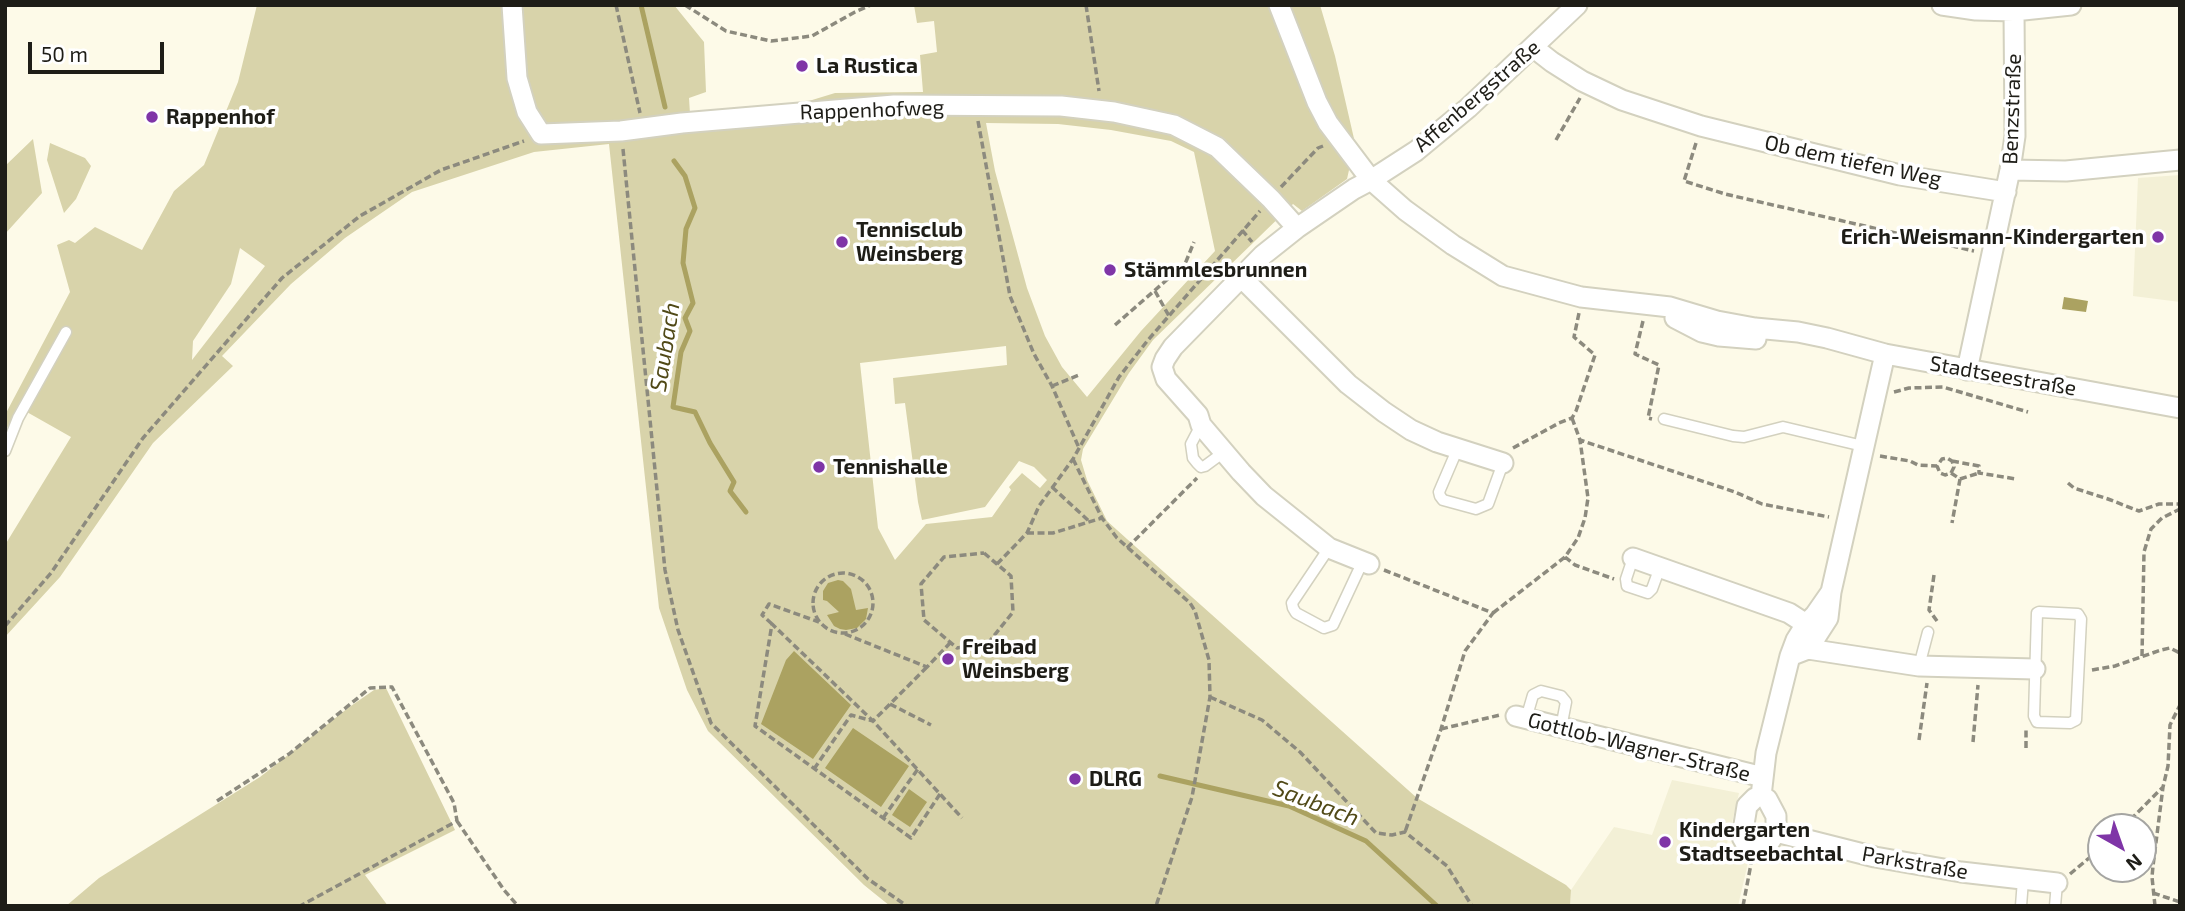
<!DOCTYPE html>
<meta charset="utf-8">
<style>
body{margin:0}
#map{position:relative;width:2185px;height:911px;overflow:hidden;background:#fdfae8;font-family:"Exo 2",sans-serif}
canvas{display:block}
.frame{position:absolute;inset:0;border:7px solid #1e1d17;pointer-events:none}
.north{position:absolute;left:2087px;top:813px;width:70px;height:70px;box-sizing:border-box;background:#fff;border:2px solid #a5a5a2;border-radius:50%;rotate:140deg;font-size:19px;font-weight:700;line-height:28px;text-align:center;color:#1e1d17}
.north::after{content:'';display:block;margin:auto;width:24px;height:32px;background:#7f35a7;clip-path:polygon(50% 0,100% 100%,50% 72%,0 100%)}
.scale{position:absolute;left:28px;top:42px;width:136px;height:32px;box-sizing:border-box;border:4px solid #1e1d17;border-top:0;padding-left:9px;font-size:21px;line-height:24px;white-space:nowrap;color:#1e1d17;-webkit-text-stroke:5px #fff;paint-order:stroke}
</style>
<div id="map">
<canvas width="2185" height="911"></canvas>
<div class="frame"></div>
<div class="north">N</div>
<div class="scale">50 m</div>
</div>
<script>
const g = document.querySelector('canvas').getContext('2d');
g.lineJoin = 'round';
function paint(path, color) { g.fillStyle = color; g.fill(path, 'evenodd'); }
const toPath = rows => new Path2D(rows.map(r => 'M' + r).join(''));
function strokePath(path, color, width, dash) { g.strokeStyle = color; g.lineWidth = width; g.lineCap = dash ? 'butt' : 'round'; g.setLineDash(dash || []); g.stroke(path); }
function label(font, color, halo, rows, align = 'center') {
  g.font = font + ' "Exo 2",sans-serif'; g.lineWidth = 7; g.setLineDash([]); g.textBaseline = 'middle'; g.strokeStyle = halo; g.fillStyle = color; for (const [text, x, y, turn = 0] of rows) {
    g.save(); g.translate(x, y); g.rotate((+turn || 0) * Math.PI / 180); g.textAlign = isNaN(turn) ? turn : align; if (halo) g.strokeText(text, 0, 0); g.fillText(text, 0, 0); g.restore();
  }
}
paint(toPath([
 [2180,175,2180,302,2133,296,2138,178],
 [1672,780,1739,793,1726,848,1750,854,1738,906,1570,906,1571,890,1614,827,1652,835]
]), '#f3f0d6');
paint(toPath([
 [257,5,674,5,704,42,706,92,689,98,690,114,799,104,835,93,923,92,920,55,937,52,934,21,917,23,914,5,1320,5,1335,56,1355,143,1347,179,1302,211,1293,204,1153,340,1129,373,1083,449,1081,460,1087,480,1107,521,1127,539,1417,798,1566,885,1571,890,1570,906,890,906,864,885,708,731,687,690,659,608,609,144,534,152,412,192,345,238,291,284,222,356,233,366,153,443,60,577,5,637,5,545,71,437,18,407,5,432,5,415,70,292,57,245,69,240,75,243,95,227,142,250,174,191,204,165,238,82],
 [986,123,1058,124,1111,130,1171,141,1194,152,1215,251,1141,331,1087,397,1062,367,1045,336,1027,288,995,171],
 [240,248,265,266,192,360,193,341,231,284],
 [1006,346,1007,365,893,378,895,404,905,403,918,502,922,520,985,507,1019,461,1034,467,1047,480,1040,488,1022,473,1009,487,1011,490,992,517,926,524,895,560,878,528,860,363],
 [33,139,42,193,5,234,5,166],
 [50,143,85,158,91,166,76,199,64,213,47,160],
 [386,688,455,830,365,875,388,906,66,906,99,878,260,777,348,708,374,690]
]), '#d8d3aa');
paint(toPath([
 [2064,297,2088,301,2086,312,2062,309],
 [838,580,843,581,851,589,856,610,868,608,866,619,857,628,846,630,840,629,834,626,827,615,839,612,827,601,823,600,823,591,828,583],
 [794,651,851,705,813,759,761,724,786,660],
 [853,728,909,766,881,807,825,768],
 [909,789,927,802,910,827,892,815]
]), '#aba261');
strokePath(toPath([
 [641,5,665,107],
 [674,161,685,176,695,208,686,229,683,263,693,303,685,318,690,331,681,352,673,407,695,412,710,443,734,482,730,491,746,512],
 [1160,776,1289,806,1366,841,1437,906]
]), '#aba261', 5);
const service = toPath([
 [1664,419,1733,436,1744,437,1783,427,1863,446],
 [1201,425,1191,444,1193,458,1197,463,1201,467,1205,466,1224,452],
 [1457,450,1439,492,1440,496,1443,500,1476,509,1488,504,1503,463],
 [5,451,18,418,66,332],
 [1329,548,1292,603,1293,608,1296,613,1324,628,1333,625,1362,563],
 [1633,558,1626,579,1627,586,1648,593,1652,589,1660,567],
 [2039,612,2078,614,2081,619,2076,720,2070,723,2037,722,2034,716,2037,613,2039,612],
 [1919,666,1928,632],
 [1526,719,1533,695,1541,691,1561,696,1566,702,1561,728],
 [2021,906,2023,880],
 [2055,906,2057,883]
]);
const minor = toPath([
 [512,5,517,78,527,112,541,134,621,131,682,123,894,105,1061,106,1114,112,1174,125,1217,147,1271,199,1297,228],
 [1279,5,1317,102,1328,123,1371,180,1405,210,1453,245,1503,276,1581,297,1670,307,1717,321,1755,328,1798,332,1827,338,1885,354,2180,408],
 [1942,5,1976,10,2014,11,2071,5],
 [1534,48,1552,62,1582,81,1622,100,1701,126,1900,175,2006,192],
 [2010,170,2066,171,2180,160],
 [1240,276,1348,384,1384,412,1411,430,1437,442,1503,463],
 [1675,318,1702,332,1719,336,1756,339],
 [1967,370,2010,170,2015,136,2014,11],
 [1633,558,1789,613,1806,624],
 [1369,564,1329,548,1264,496,1241,472,1201,425,1198,415,1166,379,1162,367,1165,359,1173,347,1263,255,1297,228,1354,189,1371,180,1416,151,1468,108,1577,5],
 [1831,592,1885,354],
 [1831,592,1828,618,1808,649,1790,656,1796,640,1806,624,1815,615,1831,592],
 [1808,649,1919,666,2035,669],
 [1516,716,1763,777],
 [1761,796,1766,753,1790,656],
 [1761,796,1767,799,1776,816,1776,832,1769,843,1754,848,1746,844,1742,837,1747,806,1755,798,1761,796],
 [1776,832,1875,857,1961,872,2057,883]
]);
strokePath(service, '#d3d1bf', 13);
strokePath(minor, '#d3d1bf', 23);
strokePath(toPath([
 [616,5,640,113],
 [685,5,726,31,771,41,812,36,855,12,871,5],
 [1086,5,1099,91],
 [978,121,1010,296,1034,354,1052,386,1079,448],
 [1556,140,1580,98],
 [1696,143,1684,181,1725,194,1974,251],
 [623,149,665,570,678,630,711,723,868,879,907,906],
 [1281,187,1318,148,1323,146],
 [1242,230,1252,242],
 [1155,291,1169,316],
 [1643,321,1635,354,1659,365,1648,418,1652,419],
 [1115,325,1185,264,1194,242],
 [1052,386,1079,375],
 [1894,392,1909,388,1943,387,2028,412],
 [1572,418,1580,440,1735,492,1762,504,1829,517],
 [1513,448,1559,423,1572,418,1576,411,1595,355,1574,337,1579,313],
 [1880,456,1910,461,1918,465,1937,466,1942,459,1947,458,1952,461,1954,467,1951,473,1945,475,1940,473,1937,466],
 [1073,459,1102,518,1117,538,1190,603,1195,611,1209,660,1210,697,1192,797,1156,906],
 [1952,461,1979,466,1979,473,2016,479],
 [1951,473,1960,479,1952,523],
 [1960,479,1979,473],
 [2068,483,2074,488,2108,499,2139,511,2159,504,2180,504],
 [1052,487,1090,522],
 [1027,533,1053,533,1102,518],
 [1127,548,1197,478],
 [984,553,1011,576,1013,612,989,642,957,648,924,620,921,584,944,557,984,553],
 [1565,557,1575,565,1614,579],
 [997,564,1027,533,1039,506,1073,459,1119,377,1148,340,1260,211],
 [1384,570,1493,613,1465,651,1441,729,1405,832],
 '813 603a30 30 0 1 1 60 0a30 30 0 1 1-60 0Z',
 [1934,575,1929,610,1937,621],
 [1493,613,1565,557,1578,538,1585,518,1588,498,1580,440],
 [772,624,762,615,769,604,819,622],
 [5,626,51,573,143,438,282,278,360,216,441,170,524,141],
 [845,634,927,667,950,643],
 [2142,656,2144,552,2151,529,2162,518,2180,509],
 [2092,670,2115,666,2161,650,2170,648,2180,653],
 [1210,697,1262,720,1300,752,1376,833,1392,835,1405,832,1447,866,1472,906],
 [890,704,931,725],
 [1441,729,1500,715],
 [1919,740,1927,683],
 [1973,742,1978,685],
 [2026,748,2026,729],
 [814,769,851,715,873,721,927,667],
 [940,794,911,838,755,726,772,624,873,721,962,818],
 [217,801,289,754,370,688,392,687,454,803,457,821,300,906],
 [883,818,918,769],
 [457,821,504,890,518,906],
 [2123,827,2163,787],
 [2070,874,2101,848],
 [2153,893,2180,902],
 [1743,906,1751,864],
 [2155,906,2152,877,2153,866,2163,787,2168,766,2170,725,2180,705]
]), '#8c8a7e', 3.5, [7, 3.5]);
strokePath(service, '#fff', 10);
strokePath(minor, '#fff', 19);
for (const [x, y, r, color] of [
 [802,66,7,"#7f35a7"],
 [152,117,7,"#7f35a7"],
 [2158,237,7,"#7f35a7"],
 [842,242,7,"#7f35a7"],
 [1110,270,7,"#7f35a7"],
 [819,467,7,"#7f35a7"],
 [948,659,7,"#7f35a7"],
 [1075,779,7,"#7f35a7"],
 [1665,842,7,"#7f35a7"]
]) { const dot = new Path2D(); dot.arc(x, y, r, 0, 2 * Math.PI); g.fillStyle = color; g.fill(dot); strokePath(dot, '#fff', 2.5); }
label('bold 21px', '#1e1d17', '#fff', [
 ["La Rustica",816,66],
 ["Rappenhof",166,117],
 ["Tennisclub",856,230],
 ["Weinsberg",856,254],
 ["Erich-Weismann-Kindergarten",2144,237,"right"],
 ["Stämmlesbrunnen",1124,270],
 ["Tennishalle",833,467],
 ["Freibad",962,647],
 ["Weinsberg",962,671],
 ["DLRG",1089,779],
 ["Kindergarten",1679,830],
 ["Stadtseebachtal",1679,854]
], 'left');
label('21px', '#1e1d17', '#fff', [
 ["Affenbergstraße",1477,96,-41],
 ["Benzstraße",2012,109,-88],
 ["Rappenhofweg",872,110,-2],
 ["Ob dem tiefen Weg",1853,161,12],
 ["Stadtseestraße",2003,376,10],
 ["Gottlob-Wagner-Straße",1639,747,14],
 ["Parkstraße",1915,863,10]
]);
label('italic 23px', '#504917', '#fff', [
 ["Saubach",665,347,-81],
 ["Saubach",1316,803,21]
]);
</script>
